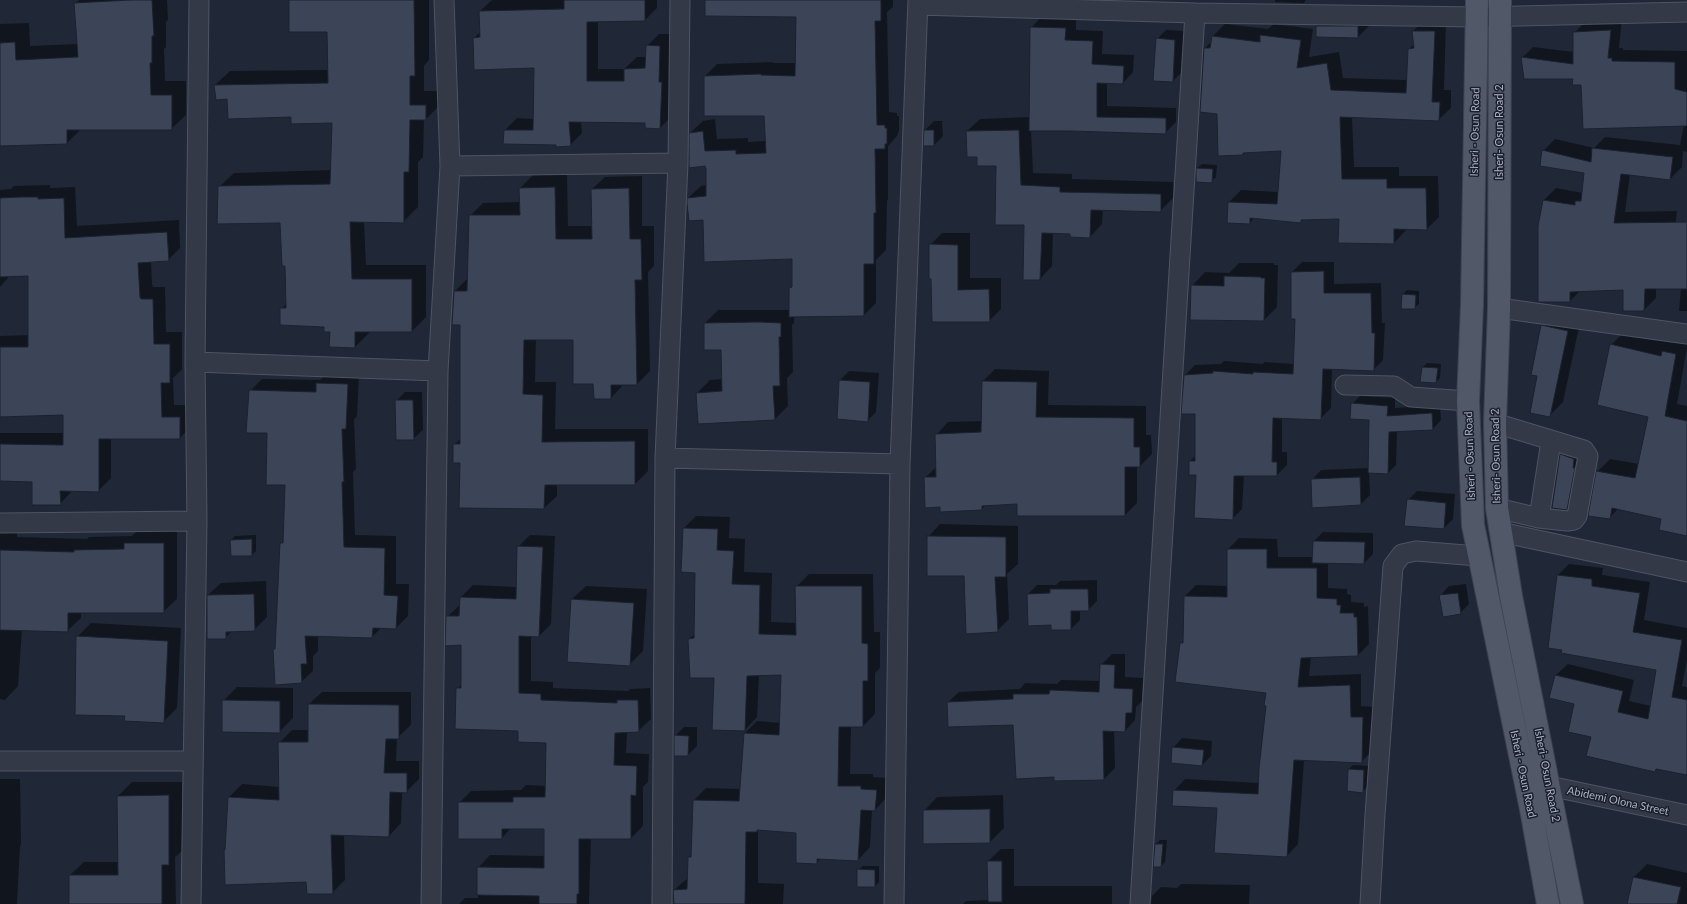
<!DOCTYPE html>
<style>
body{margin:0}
canvas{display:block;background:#202737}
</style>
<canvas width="1687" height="904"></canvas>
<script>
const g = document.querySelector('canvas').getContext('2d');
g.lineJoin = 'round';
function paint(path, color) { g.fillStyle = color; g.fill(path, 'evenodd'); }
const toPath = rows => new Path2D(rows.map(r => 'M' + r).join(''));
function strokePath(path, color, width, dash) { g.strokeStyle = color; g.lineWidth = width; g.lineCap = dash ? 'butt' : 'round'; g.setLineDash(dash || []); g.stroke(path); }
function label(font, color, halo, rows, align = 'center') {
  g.font = font + ' Lato,sans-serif'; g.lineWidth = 3; g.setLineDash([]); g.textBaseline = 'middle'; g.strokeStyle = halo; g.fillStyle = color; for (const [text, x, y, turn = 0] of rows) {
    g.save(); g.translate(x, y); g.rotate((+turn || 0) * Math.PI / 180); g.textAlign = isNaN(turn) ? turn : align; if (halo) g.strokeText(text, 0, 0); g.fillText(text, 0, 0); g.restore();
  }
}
paint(toPath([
 [79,0,167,0,168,20,166,22,166,47,164,49,165,81,186,81,186,115,171,129,81,129,67,143,0,145,0,24,29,23,30,46,78,44,75,4],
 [290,0,429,0,429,60,424,66,424,91,440,91,440,105,426,119,424,119,423,157,418,162,418,207,403,222,364,221,366,265,426,265,426,317,412,331,369,331,369,333,355,347,325,326,281,309,287,303,286,265,281,222,219,187,234,173,332,170,333,122,292,116,228,98,215,85,230,71,328,70,328,31],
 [492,0,657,0,657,8,645,20,598,21,598,69,624,69,637,57,647,57,647,46,659,34,672,34,672,116,660,128,646,122,581,121,582,133,570,145,557,144,505,130,517,118,534,119,535,67,474,38,481,31,480,11],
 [706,0,893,0,893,7,887,12,889,112,897,113,897,116,899,116,899,130,897,136,888,146,888,199,887,201,886,250,876,260,876,303,864,315,794,316,794,323,792,325,793,372,787,378,788,406,775,419,697,393,710,380,723,379,722,349,705,323,718,310,790,310,790,288,793,285,793,258,704,219,688,198,701,186,707,185,706,165,690,133,703,121,715,119,717,139,748,138,748,142,766,141,765,115,705,76,717,64,773,62,773,63,797,63,797,16],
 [1275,0,1306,0,1304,3,1275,2],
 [1329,14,1370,25,1358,37,1317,26],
 [1041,17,1076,18,1076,30,1103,31,1102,54,1134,55,1133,72,1123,83,1107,83,1107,106,1176,108,1176,122,1165,133,1071,130,1031,130,1033,173,1072,174,1072,179,1173,182,1173,198,1160,211,1103,209,1102,224,1090,237,1071,233,1053,232,1052,266,1040,279,1025,224,997,165,978,156,967,131,980,119,1030,117,1031,28],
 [1425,19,1446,20,1444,90,1451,90,1451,108,1438,120,1352,117,1354,167,1399,167,1399,176,1438,176,1439,217,1427,229,1406,228,1406,230,1394,243,1340,218,1304,219,1301,221,1255,217,1250,223,1229,202,1241,190,1279,192,1282,150,1245,152,1243,154,1218,113,1205,48,1212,41,1213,36,1225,24,1268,29,1274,24,1313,29,1309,57,1339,52,1343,78,1408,80,1409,49,1414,44,1413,31],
 [1622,19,1619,48,1623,48,1623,50,1687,51,1687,152,1683,151,1682,167,1670,179,1630,174,1625,212,1677,211,1672,255,1687,254,1687,311,1679,311,1681,288,1656,288,1656,298,1644,310,1624,289,1580,291,1570,301,1539,226,1544,200,1556,188,1583,193,1586,173,1543,151,1555,139,1594,148,1605,137,1680,145,1684,125,1582,84,1574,78,1522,58,1533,47,1574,52,1574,33,1585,22],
 [1166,30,1184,31,1182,72,1173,81,1157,39],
 [934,121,942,121,943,136,934,145,925,130],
 [1202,164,1217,165,1216,177,1212,181,1197,168],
 [533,175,567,175,568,226,593,226,592,189,605,177,642,176,642,226,654,226,654,266,648,272,650,371,637,384,624,384,611,398,594,383,574,339,536,339,535,382,556,382,555,429,648,429,648,471,635,484,557,484,557,496,544,508,461,462,454,445,461,438,461,324,455,291,468,278,470,216,483,203,521,202,520,188],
 [50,185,50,188,75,187,77,226,179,220,180,248,168,260,151,261,152,284,153,287,165,287,166,332,182,332,182,369,173,378,174,405,191,405,192,425,180,438,111,438,111,478,98,491,72,491,60,504,33,481,0,480,0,433,64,433,64,414,0,416,0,336,29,335,29,275,8,276,8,278,0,287,0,190,11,189,14,186],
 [942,233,970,233,970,278,1001,278,1001,309,989,321,933,321,930,245],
 [1302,262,1334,262,1334,284,1381,283,1382,323,1385,323,1383,360,1373,370,1332,368,1331,408,1321,418,1282,417,1282,452,1287,452,1287,465,1277,475,1244,475,1242,509,1232,519,1197,474,1190,474,1190,461,1196,455,1196,412,1185,375,1195,365,1221,364,1224,361,1263,364,1264,362,1294,364,1296,318,1292,272],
 [1239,263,1274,263,1274,265,1278,265,1277,307,1264,320,1192,286,1205,272,1229,273],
 [1407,290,1419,291,1419,304,1414,308,1403,294],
 [1555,312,1581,318,1563,402,1549,416,1542,326],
 [1624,332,1672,343,1676,339,1687,341,1687,348,1677,404,1687,406,1687,535,1663,518,1619,508,1609,518,1597,472,1610,459,1639,464,1649,416,1611,345],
 [1427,363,1441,364,1440,378,1436,382,1423,367],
 [995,369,1049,371,1048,405,1146,406,1146,435,1151,435,1152,454,1140,466,1137,466,1137,503,1125,515,1018,503,986,505,982,509,940,506,925,478,937,466,936,435,948,422,982,421,983,381],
 [849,371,879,373,876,412,867,421,840,380],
 [329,372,359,373,357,416,354,420,356,469,353,472,355,535,396,536,396,584,409,584,408,616,396,628,382,627,372,637,318,635,318,651,313,656,313,671,301,682,274,650,276,648,281,544,284,541,286,484,268,432,250,391,262,379,320,380],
 [405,392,422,392,423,430,413,439,396,401],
 [1360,396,1395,398,1395,408,1440,405,1441,420,1433,429,1397,431,1396,465,1388,473,1369,472,1370,495,1361,504,1312,480,1321,470,1369,468,1370,419,1352,404],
 [1570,446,1583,450,1576,500,1567,509,1561,455],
 [1417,491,1455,494,1453,519,1444,528,1408,500],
 [696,516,730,517,729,538,745,539,744,572,772,573,771,622,797,623,796,587,809,574,873,574,874,632,880,632,880,668,875,673,875,714,863,726,851,726,850,774,873,774,873,777,888,778,887,797,875,810,872,809,870,847,858,860,822,858,817,862,797,832,758,830,758,883,784,884,783,904,675,904,674,890,688,878,689,857,692,853,694,800,706,788,741,789,745,733,757,721,781,723,782,674,759,675,757,717,745,730,715,677,689,639,695,634,696,572,684,528],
 [940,524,1018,526,1018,564,1007,574,1009,619,997,631,964,575,928,537],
 [138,530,177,530,177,599,163,612,81,612,81,618,67,631,22,630,18,686,5,700,0,699,0,532,17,532,17,537,87,539,89,537,132,536],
 [1323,532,1373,533,1373,554,1364,563,1328,562,1328,588,1347,589,1347,594,1351,595,1351,602,1364,603,1364,607,1368,606,1369,644,1358,655,1311,657,1309,676,1361,674,1361,706,1374,707,1372,751,1361,762,1304,760,1298,844,1287,856,1218,807,1174,791,1185,779,1260,783,1267,705,1267,692,1181,643,1184,640,1185,596,1196,585,1228,586,1228,549,1239,538,1277,539,1278,557,1313,557,1314,541],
 [256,535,256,551,252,555,231,540,235,536],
 [530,535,555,536,551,624,539,636,531,636,531,681,553,682,553,688,628,691,630,689,650,688,651,719,638,731,627,732,626,753,649,754,648,782,643,787,643,826,631,838,591,838,589,904,459,904,465,898,478,898,478,868,490,855,545,856,545,828,511,828,502,838,459,803,471,791,521,790,526,785,547,786,548,742,519,730,457,689,462,684,462,644,447,617,461,604,461,597,473,585,517,587,518,547],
 [1569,564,1603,568,1602,575,1650,582,1644,620,1687,628,1687,660,1682,686,1687,687,1687,774,1657,769,1655,771,1592,736,1576,704,1556,675,1568,664,1634,680,1629,701,1651,706,1657,669,1563,649,1558,575],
 [1097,580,1097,601,1088,610,1080,610,1080,620,1071,629,1028,594,1037,585,1056,585,1060,581],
 [266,581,267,617,254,630,233,630,225,638,208,595,221,583],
 [1466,584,1469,604,1460,613,1440,596,1449,586],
 [586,586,647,589,643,651,629,665,572,599],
 [91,623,181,628,177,708,163,722,126,715,77,637],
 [1112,654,1125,654,1125,677,1143,678,1142,701,1136,707,1135,720,1125,731,1114,730,1115,768,1104,779,1055,776,1014,723,948,702,959,692,1020,689,1025,683,1057,684,1061,680,1101,681,1101,665],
 [237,687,293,688,293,718,279,732,223,701],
 [322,692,411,692,411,725,397,738,396,761,419,761,419,779,406,792,402,791,401,823,389,836,344,835,345,880,332,893,307,881,226,849,229,797,242,784,280,787,279,743,292,730,309,730,309,704],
 [684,727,697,727,697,746,688,755,675,736],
 [1182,738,1212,741,1211,756,1202,765,1173,748],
 [1353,765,1368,766,1367,787,1362,792,1349,769],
 [0,779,20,779,21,845,20,846,17,904,0,904],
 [132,782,182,782,183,850,175,857,176,904,127,904,70,875,84,862,119,862,118,796],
 [1003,795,1004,828,990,842,924,811,937,797],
 [1160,840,1167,840,1165,862,1161,866,1156,844],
 [1001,849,1014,849,1014,886,1112,886,1112,904,963,904,966,901,989,900,988,861],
 [1647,864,1687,873,1687,904,1628,904,1634,877],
 [863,866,879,866,879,882,875,886,858,870],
 [1181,884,1250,885,1249,904,1151,904,1152,896,1161,887,1177,888]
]), '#0007');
const building = toPath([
 [130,0,152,0,154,36,152,36,152,63,150,63,151,95,172,95,172,130,67,130,67,144,0,146,0,43,15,42,16,60,78,57,74,3,130,0],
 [289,0,414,0,415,76,410,76,410,105,426,105,426,120,410,120,409,172,404,172,404,223,350,222,352,279,412,279,412,332,355,332,355,348,329,347,330,332,324,332,324,327,280,325,280,308,286,308,285,266,282,266,280,223,217,224,218,186,330,184,332,123,291,124,291,117,228,119,227,99,216,100,214,85,328,83,327,32,289,32,289,0],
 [564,0,645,0,645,21,587,22,587,81,624,81,624,69,645,68,646,45,660,46,659,82,662,82,660,129,645,128,645,123,569,122,571,146,556,147,556,145,503,144,504,130,533,130,534,68,474,70,473,38,480,37,479,11,564,9,564,0],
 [705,0,881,0,881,21,875,21,877,125,885,125,885,128,887,128,887,144,885,144,885,149,875,149,876,213,874,213,874,264,864,264,864,316,789,317,789,288,792,287,792,259,704,262,703,220,689,221,687,204,687,198,706,196,706,169,705,166,689,168,689,133,703,131,705,151,736,150,736,154,766,153,764,116,704,116,704,76,761,74,761,75,795,76,796,17,705,16,705,0],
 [1316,26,1358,26,1358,38,1316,37,1316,26],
 [1030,27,1066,28,1065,40,1093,41,1092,64,1124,66,1123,84,1097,83,1097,117,1166,118,1166,134,1071,131,1029,131,1030,27],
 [1611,30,1608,58,1612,58,1612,61,1675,62,1675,89,1687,92,1687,126,1583,129,1581,85,1572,85,1573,79,1524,79,1521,57,1573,64,1573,32,1611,30],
 [1412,31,1435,31,1432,102,1440,102,1439,121,1340,117,1342,179,1387,179,1387,188,1426,188,1427,230,1394,229,1394,244,1338,243,1339,219,1301,220,1301,223,1250,218,1250,224,1227,223,1228,202,1277,204,1281,151,1243,153,1243,155,1218,156,1217,114,1200,112,1204,48,1210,48,1212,36,1260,42,1260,35,1301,40,1297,68,1327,63,1331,90,1406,93,1408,49,1414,48,1412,31],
 [1156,38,1175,40,1173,82,1153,81,1156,38],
 [924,130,934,130,934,146,923,146,924,130],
 [1019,130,1021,185,1060,187,1060,192,1161,194,1161,212,1091,210,1090,238,1070,237,1070,234,1042,233,1040,280,1023,280,1024,225,995,225,996,166,977,166,977,157,967,157,966,131,1019,130],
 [1592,148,1673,157,1670,180,1621,174,1614,223,1687,222,1687,289,1645,289,1644,311,1623,311,1623,290,1570,292,1570,302,1538,302,1538,226,1543,200,1575,205,1575,201,1581,201,1584,173,1540,166,1542,150,1591,162,1592,148],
 [1196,168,1213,169,1212,183,1196,182,1196,168],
 [555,187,556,239,592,239,591,189,629,188,630,239,641,239,642,280,635,280,637,385,611,385,611,399,594,399,593,384,573,384,573,340,524,340,523,394,543,395,542,442,635,441,635,485,545,485,544,509,459,508,460,463,453,463,453,444,460,444,460,325,452,325,454,291,467,291,469,215,520,215,519,188,555,187],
 [20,197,38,197,38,199,64,198,65,238,167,232,169,261,138,263,140,297,141,299,153,299,154,344,170,344,170,383,161,383,162,417,180,417,180,439,99,439,99,492,60,491,61,505,32,505,32,482,0,481,0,444,63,445,63,415,0,417,0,347,28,347,28,276,0,277,0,198,20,197],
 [929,244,958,245,958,290,989,289,990,322,932,322,931,279,929,279,929,244],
 [1324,271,1324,293,1371,293,1372,333,1375,333,1374,371,1323,369,1321,420,1273,418,1272,462,1277,462,1277,476,1234,476,1233,520,1194,518,1196,475,1189,475,1189,461,1195,461,1195,414,1181,414,1184,375,1213,373,1213,371,1253,374,1253,372,1293,374,1295,319,1291,319,1291,272,1324,271],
 [1224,276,1261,277,1261,278,1265,278,1264,321,1190,320,1191,285,1224,286,1224,276],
 [1402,294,1416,295,1415,309,1401,309,1402,294],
 [759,322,781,323,781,337,779,337,780,386,773,386,775,420,698,424,696,393,722,391,721,350,704,350,704,323,759,322],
 [1541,325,1568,331,1550,417,1530,413,1537,376,1531,375,1541,325],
 [1610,344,1661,356,1662,351,1676,354,1665,416,1687,421,1687,536,1659,530,1661,519,1612,508,1610,519,1588,516,1596,471,1635,478,1648,417,1597,405,1610,344],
 [1422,367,1438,368,1436,383,1420,382,1422,367],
 [839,380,870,382,868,422,837,419,839,380],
 [982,381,1037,382,1036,417,1134,418,1134,447,1140,447,1140,467,1125,467,1125,516,1017,516,1017,504,982,506,982,510,940,512,940,507,925,508,924,477,936,477,935,434,981,432,982,381],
 [316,383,348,384,346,429,342,429,344,482,342,482,344,547,385,548,384,595,398,596,396,629,373,628,372,638,305,636,307,664,301,664,302,683,275,685,273,649,275,649,280,543,283,543,285,485,266,485,267,433,246,433,249,390,316,392,316,383],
 [395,400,413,400,414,440,396,440,395,400],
 [1351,403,1388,406,1387,416,1432,413,1433,430,1389,432,1388,474,1368,473,1369,420,1350,419,1351,403],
 [1560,454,1574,459,1573,468,1575,468,1567,510,1552,508,1560,454],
 [1360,477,1361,505,1312,508,1311,479,1360,477],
 [1407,499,1446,503,1444,529,1404,526,1407,499],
 [683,528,718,529,717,550,734,551,732,584,760,585,759,634,796,635,795,586,862,586,862,643,868,644,868,681,863,681,863,727,839,727,838,786,861,786,861,789,877,790,875,811,861,810,858,861,817,859,817,864,796,863,796,833,757,830,757,832,746,832,745,904,674,904,673,890,687,889,688,857,691,857,693,800,739,801,744,733,779,735,781,675,747,676,745,731,712,730,714,678,690,678,688,639,694,638,695,573,681,572,683,528],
 [927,536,1006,537,1006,577,995,577,998,632,966,634,964,576,927,576,927,536],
 [252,539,252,556,231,556,230,540,252,539],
 [1313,541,1365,542,1364,564,1312,563,1313,541],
 [124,543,164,543,164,613,68,613,68,632,0,630,0,550,74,552,74,550,124,549,124,543],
 [517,546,543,547,539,637,519,636,519,693,541,694,541,700,617,703,617,700,638,700,639,732,615,733,614,765,637,766,636,796,631,795,631,839,579,839,579,894,577,894,577,904,539,904,539,896,477,895,477,867,544,868,544,829,502,829,502,839,458,839,458,802,513,802,513,797,545,797,546,743,518,742,518,731,455,729,456,688,461,688,461,645,445,646,446,616,459,616,460,597,516,599,517,546],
 [1227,549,1267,549,1267,568,1317,568,1317,598,1337,599,1337,605,1341,605,1340,613,1354,613,1354,617,1357,617,1358,656,1301,658,1298,687,1350,685,1351,717,1363,717,1362,763,1294,760,1287,857,1214,853,1217,808,1172,806,1173,790,1258,794,1259,768,1266,706,1264,705,1266,693,1175,682,1180,643,1183,643,1184,596,1227,597,1227,549],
 [1557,575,1592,579,1592,586,1640,593,1633,632,1682,640,1672,697,1687,700,1687,775,1656,769,1655,772,1586,756,1591,737,1568,732,1574,704,1549,698,1555,675,1623,691,1618,712,1648,719,1656,670,1561,653,1562,650,1548,648,1557,575],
 [1050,589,1088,589,1089,611,1071,611,1071,630,1051,630,1051,625,1028,626,1027,594,1050,593,1050,589],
 [1458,593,1461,614,1443,617,1439,595,1458,593],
 [254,594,255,631,226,632,226,639,207,639,207,595,254,594],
 [571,599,634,603,630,666,567,662,571,599],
 [76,636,168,641,164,723,124,721,125,716,75,715,76,636],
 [1100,664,1115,665,1114,688,1133,689,1132,713,1126,713,1125,732,1103,731,1104,780,1054,781,1054,777,1016,779,1013,725,948,727,947,702,1013,699,1013,694,1049,694,1050,690,1099,692,1100,664],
 [222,700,280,701,280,733,222,732,222,700],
 [308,704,399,705,399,739,386,739,384,773,407,773,407,793,390,792,389,837,331,835,333,894,307,894,306,882,225,885,224,850,225,850,228,797,279,800,278,742,308,742,308,704],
 [674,735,689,736,688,756,674,756,674,735],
 [1172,747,1204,750,1202,766,1171,763,1172,747],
 [1348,769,1364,770,1363,793,1347,791,1348,769],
 [169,795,169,865,162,865,162,904,69,904,69,875,118,875,117,796,169,795],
 [990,809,990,843,923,844,923,810,990,809],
 [1155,844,1163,844,1161,867,1153,867,1155,844],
 [987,861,1002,861,1002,902,988,902,987,861],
 [857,869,875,870,875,887,857,887,857,869],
 [1633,877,1681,887,1677,904,1627,904,1633,877]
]);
paint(building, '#3c4558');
strokePath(building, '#1b212e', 1);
const minor = toPath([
 [918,5,1195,13,1477,17,1687,12],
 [450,166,678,163],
 [1499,308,1687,334],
 [195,362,438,371],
 [1345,385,1394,386,1411,397,1468,401],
 [1495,423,1584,450,1588,456,1577,516,1574,520,1567,521,1539,518,1497,508],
 [665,458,900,464],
 [1539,518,1551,441],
 [0,523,197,521],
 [1500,532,1687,572],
 [0,761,193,761],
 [1549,786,1687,815],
 [191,904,197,521,195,362,199,0],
 [431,904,438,371,450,166,444,0],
 [662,904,665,458,678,163,680,0],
 [894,904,900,464,918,0],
 [1140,904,1195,13],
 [1370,904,1375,815,1393,566,1402,554,1416,551,1478,556]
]);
const major = toPath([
 [1477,0,1472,305,1468,401,1473,525,1531,809,1548,904],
 [1500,0,1499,308,1495,423,1497,508,1511,596,1572,904]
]);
strokePath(minor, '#4e5463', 21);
strokePath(major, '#3d4351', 24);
strokePath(minor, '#343948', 19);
strokePath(major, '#515868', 22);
label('11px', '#aeb4c5', '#191f2c', [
 ["Isheri - Osun Road",1475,132,-89],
 ["Isheri- Osun Road 2",1499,132,-90],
 ["Isheri - Osun Road",1470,456,-92],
 ["Isheri- Osun Road 2",1496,456,-91],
 ["Isheri - Osun Road",1523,774,78],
 ["Isheri- Osun Road 2",1547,775,79],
 ["Abidemi Olona Street",1618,801,12]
]);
</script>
